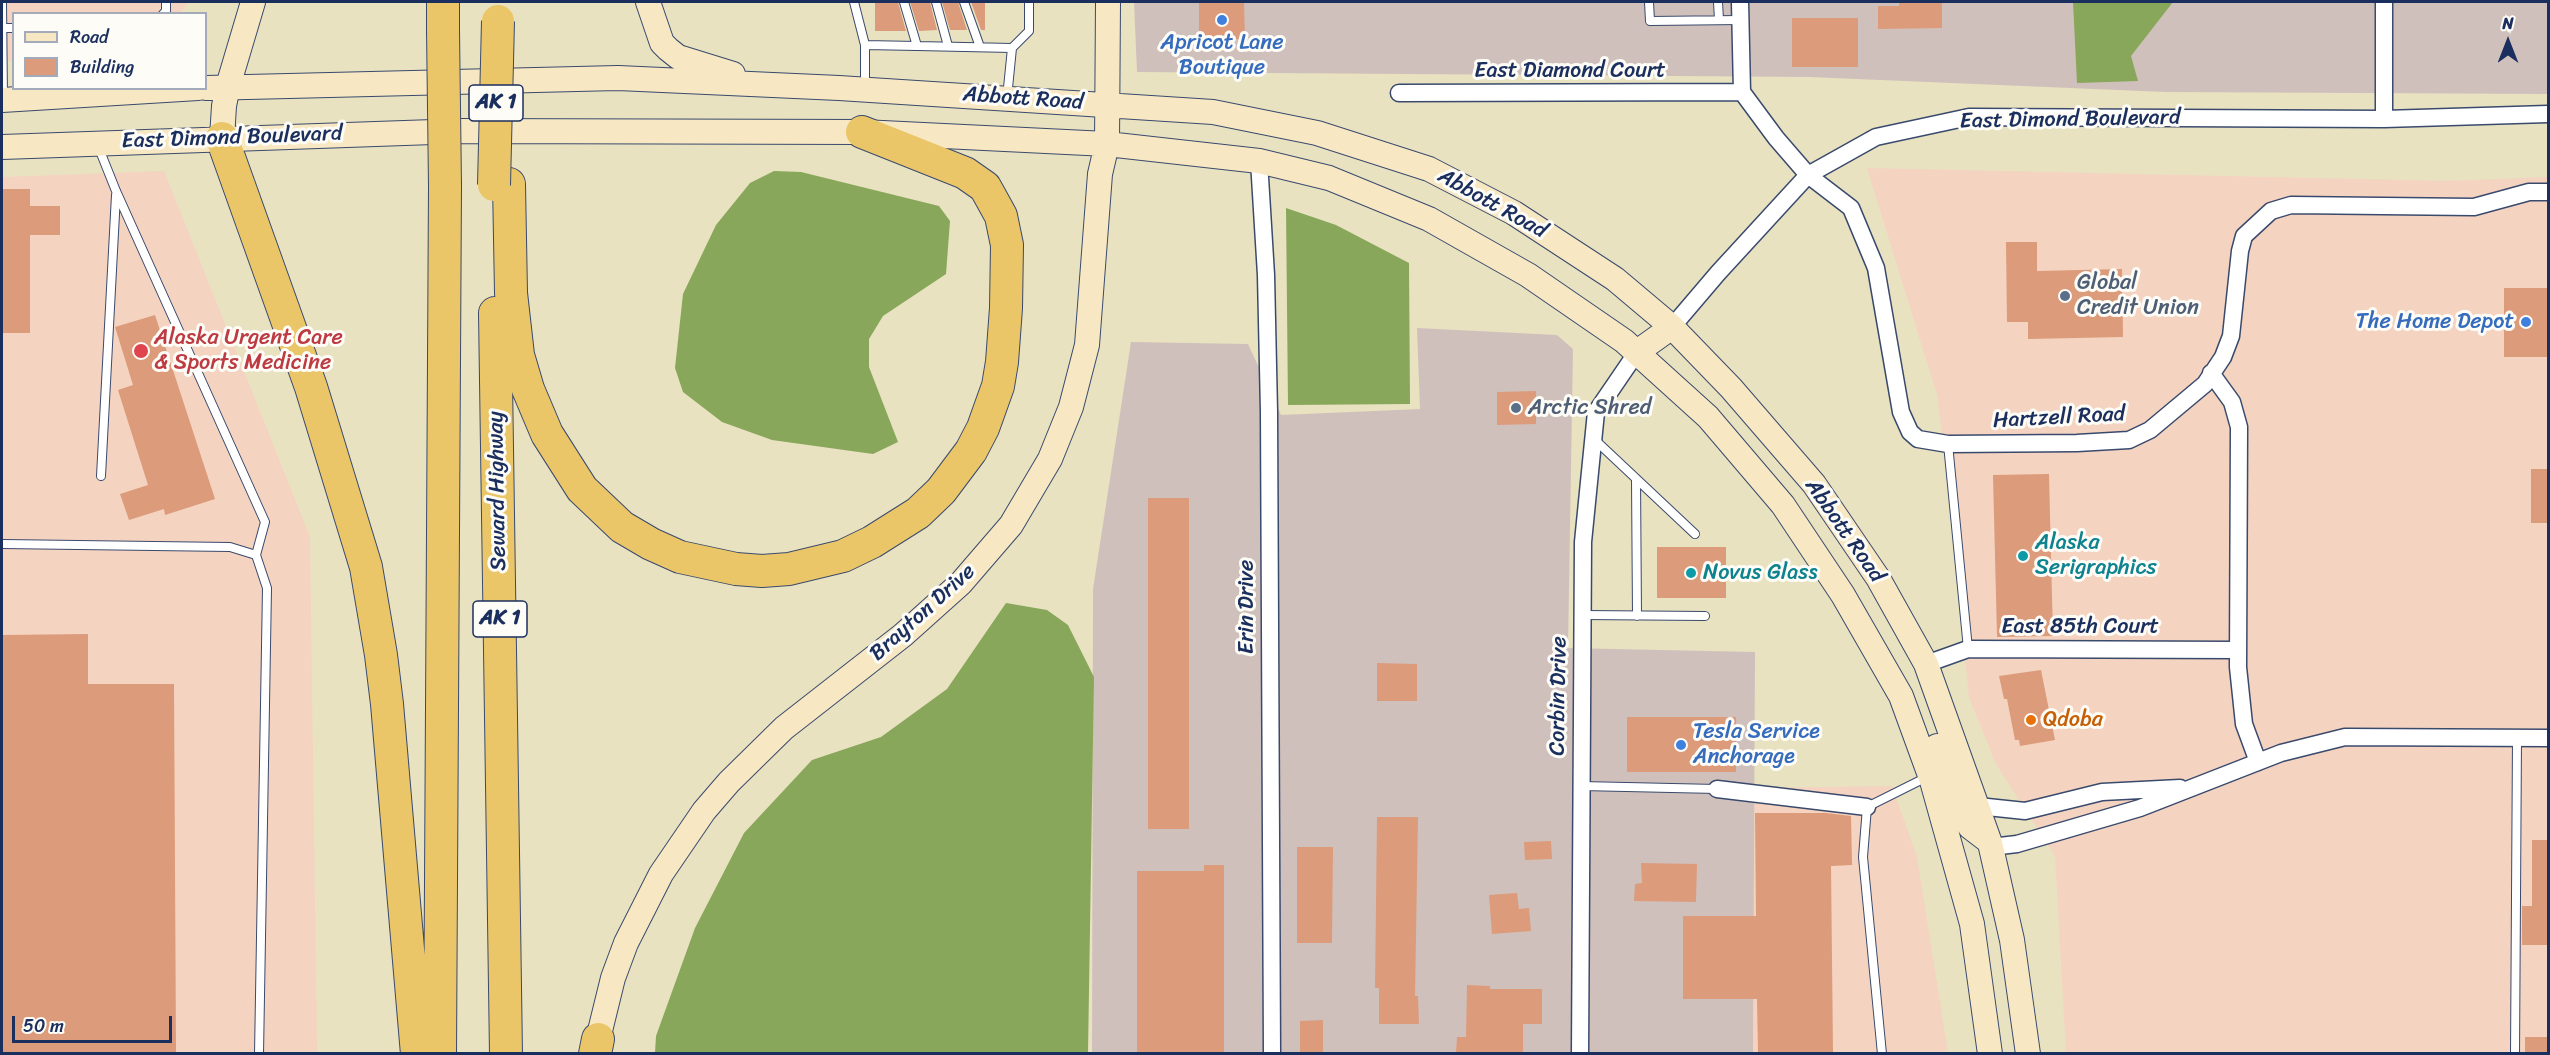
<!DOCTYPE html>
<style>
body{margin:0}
#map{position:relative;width:2550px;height:1055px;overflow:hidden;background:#e8e2c1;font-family:Sriracha,sans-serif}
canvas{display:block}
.frame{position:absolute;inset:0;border:3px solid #1b2f5e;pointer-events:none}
.legend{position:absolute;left:12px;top:12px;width:195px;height:78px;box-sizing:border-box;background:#fdfcf7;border:2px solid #a3aaba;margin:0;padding:8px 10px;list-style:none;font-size:18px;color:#1b2f5e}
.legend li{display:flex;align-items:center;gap:12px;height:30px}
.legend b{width:30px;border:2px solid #a3aaba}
.north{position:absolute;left:2478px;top:12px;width:60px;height:60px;-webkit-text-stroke:4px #fdfcf7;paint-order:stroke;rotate:0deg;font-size:16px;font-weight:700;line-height:24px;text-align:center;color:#1b2f5e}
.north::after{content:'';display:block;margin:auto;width:21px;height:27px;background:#1b2f5e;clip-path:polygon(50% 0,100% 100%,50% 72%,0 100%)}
.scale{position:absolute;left:12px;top:1016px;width:160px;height:27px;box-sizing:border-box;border:3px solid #1b2f5e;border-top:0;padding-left:8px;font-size:18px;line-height:21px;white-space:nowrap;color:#1b2f5e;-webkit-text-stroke:4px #fdfcf7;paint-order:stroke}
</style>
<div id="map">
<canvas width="2550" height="1055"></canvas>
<div class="frame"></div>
<ul class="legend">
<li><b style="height:8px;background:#f7e8c3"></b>Road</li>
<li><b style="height:16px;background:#dc9b7a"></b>Building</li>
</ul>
<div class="north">N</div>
<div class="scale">50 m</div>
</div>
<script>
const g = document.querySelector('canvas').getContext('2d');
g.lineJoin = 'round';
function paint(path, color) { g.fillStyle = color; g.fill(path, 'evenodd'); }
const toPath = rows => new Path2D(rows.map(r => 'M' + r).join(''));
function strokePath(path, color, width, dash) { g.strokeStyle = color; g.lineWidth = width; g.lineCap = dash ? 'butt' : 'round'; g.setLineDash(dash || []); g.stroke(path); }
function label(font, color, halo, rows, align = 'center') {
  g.font = font + ' Sriracha,sans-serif'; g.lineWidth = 6; g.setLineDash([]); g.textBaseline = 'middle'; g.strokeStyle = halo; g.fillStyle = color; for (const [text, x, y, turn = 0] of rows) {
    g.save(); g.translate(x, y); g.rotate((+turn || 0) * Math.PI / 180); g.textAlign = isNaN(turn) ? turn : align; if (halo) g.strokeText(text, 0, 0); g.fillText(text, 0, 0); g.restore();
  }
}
paint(toPath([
 [2,2,188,2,181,13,14,14,13,61,2,61],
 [1867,168,2448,181,2548,177,2548,1053,2066,1053,2055,856,1996,764,1969,697,1938,398],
 [164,171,310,537,317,1053,2,1053,2,177],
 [1892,786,1917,857,1948,1053,1753,1054,1754,788]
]), '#f4d3c0');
paint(toPath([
 [1134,2,2548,2,2548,94,2165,92,1809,77,1137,72],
 [1417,328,1557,335,1573,349,1568,648,1755,652,1753,1053,1092,1054,1093,589,1131,342,1248,344,1281,415,1420,409]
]), '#d0c0bc');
paint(toPath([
 [2073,2,2173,2,2131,56,2138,81,2077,83],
 [774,171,801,172,939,206,950,221,946,274,883,316,869,339,869,367,898,442,873,454,772,440,722,422,683,392,675,368,683,294,716,225,750,183],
 [1286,208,1336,225,1409,263,1410,404,1288,405],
 [1006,603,1047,610,1068,625,1094,677,1088,1053,655,1053,656,1036,695,928,744,833,812,760,881,737,947,689]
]), '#88a75b');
paint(toPath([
 [875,2,898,2,906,31,875,31],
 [910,2,930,2,937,30,919,31],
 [942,2,958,2,967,30,950,30],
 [971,2,985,2,985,30,981,30],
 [1199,2,1244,2,1245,39,1199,40],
 [1899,2,1942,2,1942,28,1878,29,1878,6,1899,6],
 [1792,18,1858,18,1858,67,1792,67],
 [2,189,30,189,30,206,60,206,60,235,30,235,30,333,2,333],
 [2006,242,2037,242,2037,271,2122,269,2123,337,2028,339,2028,322,2007,322],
 [2504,288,2548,288,2548,357,2504,357],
 [155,315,215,499,165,515,164,509,129,520,120,494,148,485,118,390,133,385,115,327],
 [1536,391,1536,424,1497,425,1497,392],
 [2531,469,2548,469,2548,523,2531,523],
 [2049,474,2053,636,1997,637,1993,475],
 [1148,498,1189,498,1189,829,1148,829],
 [1657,547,1726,547,1726,598,1657,598],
 [88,634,88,684,174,684,176,1053,2,1053,2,635],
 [1377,663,1417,664,1417,701,1377,701],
 [2041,670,2055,740,2020,746,2019,740,2015,740,2007,699,2004,699,1999,676],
 [1627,717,1736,717,1736,772,1627,772],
 [1755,813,1826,813,1851,816,1852,865,1831,866,1833,1053,1758,1053,1757,999,1683,999,1683,916,1756,916],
 [1377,817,1418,817,1415,996,1418,996,1419,1024,1379,1024,1379,988,1375,988],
 [2532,840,2548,840,2548,945,2522,945,2522,906,2532,906],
 [1551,841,1552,859,1525,860,1524,842],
 [1297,847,1333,847,1332,943,1297,943],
 [1641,863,1697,864,1696,902,1634,901,1635,884,1642,883],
 [1204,865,1224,865,1224,1053,1137,1053,1137,871,1204,871],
 [1517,893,1519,909,1529,908,1531,931,1492,934,1489,895],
 [1467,985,1490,986,1490,989,1542,989,1542,1024,1523,1024,1523,1053,1456,1053,1457,1037,1466,1037],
 [1323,1020,1323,1053,1300,1053,1300,1021],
 [2525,1037,2548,1037,2548,1053,2525,1053]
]), '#dc9b7a');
const lane = toPath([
 [2,2,3,99],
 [854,2,865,45,865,87],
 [936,2,948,46],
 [964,2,980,47],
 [1649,2,1650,21,1740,20],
 [1718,2,1719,20],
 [163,14,166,11,166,2],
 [2,28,14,28],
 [865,45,917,46,904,2],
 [917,46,1012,48],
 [1007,98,1012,48,1029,31,1029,2],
 [98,146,116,191,265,522,256,555],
 [1594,439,1695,534],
 [1948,444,1968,649],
 [101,476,116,195],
 [1636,479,1637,616],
 [2,544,230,547,256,555,267,588,259,1054],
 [1583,615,1705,616],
 [1581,786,1717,789],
 [1882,1054,1863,857,1867,807,1927,777],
 [2515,1054,2517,738]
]);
const street = toPath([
 [1740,2,1742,92,1776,138,1808,175,1851,208,1876,268,1901,412,1910,432,1918,439,1948,444,2077,443,2129,440,2150,430,2205,384,2223,357,2231,336,2240,251,2244,236,2271,211,2291,205,2474,207,2529,192,2548,192],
 [2384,2,2384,119],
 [1399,93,1742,92],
 [1259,161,1266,275,1269,412,1272,1054],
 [1672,327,1718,273,1808,175,1876,137,1969,117,2384,119,2548,114],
 [2211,373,2232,402,2239,427,2238,667,2244,724,2258,762],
 [1926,664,1968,649,2237,650],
 [1717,789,1867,807],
 [1978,806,2025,811,2102,792,2180,788],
 [1991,847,2017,844,2140,808,2281,753,2345,737,2548,738],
 [1580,1054,1583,542,1596,412,1637,352]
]);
const secondary = toPath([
 [648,2,662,43,668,49,678,57,733,74],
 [206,88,618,78,839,88,1213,112,1317,133,1429,169,1514,213,1615,279,1672,327,1731,388,1814,484,1878,578,1926,664,1990,843,2012,940,2028,1054],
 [2,100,198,88],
 [222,138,224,106,228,86,253,2],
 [2,147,462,131,862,132,1107,144,1259,161,1329,178,1429,219,1528,275,1624,341,1708,417,1783,505,1843,595,1901,696,1932,781,1972,924,1990,1054],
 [1637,352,1672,327],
 [1937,746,1959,809,1970,827,1987,840],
 [598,1054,598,1039,613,978,626,943,661,874,704,811,729,782,784,728,903,635,961,583,1011,525,1050,459,1071,407,1087,345,1100,174,1107,144,1108,2]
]);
const highway = toPath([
 [443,2,443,30],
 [222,138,311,387,366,567,381,655,387,704,417,1054],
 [509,184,511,293,518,355,528,389,547,434,582,489,622,527,651,544,680,557,736,569,762,571,789,569,843,556,872,542,918,513,941,491,971,451,983,428,998,386,1002,362,1006,308,1007,245,1001,216,990,196,985,187,965,173,862,132],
 [495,313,506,1054],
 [440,1054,445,186],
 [595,1054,598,1039]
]);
strokePath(lane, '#3a4a6d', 10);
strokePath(street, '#3a4a6d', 19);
strokePath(secondary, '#3a4a6d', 26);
strokePath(highway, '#3a4a6d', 34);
strokePath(lane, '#fff', 8);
strokePath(street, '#fff', 16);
strokePath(secondary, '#f7e8c3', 24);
strokePath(highway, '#ebc669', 32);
const highwayBridge = toPath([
 [443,30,445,186],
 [494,185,498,21]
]);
strokePath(highwayBridge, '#3a4a6d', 34, []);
strokePath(highwayBridge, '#ebc669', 32);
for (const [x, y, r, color] of [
 [1222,20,6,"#3f7fe0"],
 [2065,296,6,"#5c6f8a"],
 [2526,322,6,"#3f7fe0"],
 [141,351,8,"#e0444e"],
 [1516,408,6,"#5c6f8a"],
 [2023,556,6,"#0f9aa8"],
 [1691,573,6,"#0f9aa8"],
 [2031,720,6,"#e8710a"],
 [1681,745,6,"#3f7fe0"]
]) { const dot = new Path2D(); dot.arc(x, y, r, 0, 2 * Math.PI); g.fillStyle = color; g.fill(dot); strokePath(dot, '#fdfcf7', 2); }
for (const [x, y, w] of [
 [496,103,54],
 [500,619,54]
]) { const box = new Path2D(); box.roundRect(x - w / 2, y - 18, w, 36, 4.5); g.fillStyle = '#fdfcf7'; g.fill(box); strokePath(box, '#1b2f5e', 1.5); }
label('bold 21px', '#1b2f5e', null, [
 ["AK 1",496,103],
 ["AK 1",500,619]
]);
label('22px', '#366cbe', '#fdfcf7', [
 ["Apricot Lane",1222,43],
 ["Boutique",1222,68],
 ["The Home Depot",2514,322,"right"],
 ["Tesla Service",1693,732,"left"],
 ["Anchorage",1693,757,"left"]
]);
label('22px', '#1b2f5e', '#fdfcf7', [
 ["East Diamond Court",1570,71],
 ["Abbott Road",1023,99,4],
 ["East Dimond Boulevard",2070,120,-1],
 ["East Dimond Boulevard",232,138,-2],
 ["Abbott Road",1492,204,29],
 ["Hartzell Road",2059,418,-3],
 ["Seward Highway",498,491,-91],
 ["Abbott Road",1844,531,55],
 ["Erin Drive",1247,607,-90],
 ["Brayton Drive",923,613,-42],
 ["East 85th Court",2080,627],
 ["Corbin Drive",1559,696,-89]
]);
label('22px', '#4e5e75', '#fdfcf7', [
 ["Global",2077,283],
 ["Credit Union",2077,308],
 ["Arctic Shred",1528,408]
], 'left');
label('22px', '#be3a42', '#fdfcf7', [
 ["Alaska Urgent Care",154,338],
 ["& Sports Medicine",154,363]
], 'left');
label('22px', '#0d838f', '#fdfcf7', [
 ["Alaska",2035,543],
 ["Serigraphics",2035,568],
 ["Novus Glass",1703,573]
], 'left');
label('22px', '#c56008', '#fdfcf7', [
 ["Qdoba",2043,720]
], 'left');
</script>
